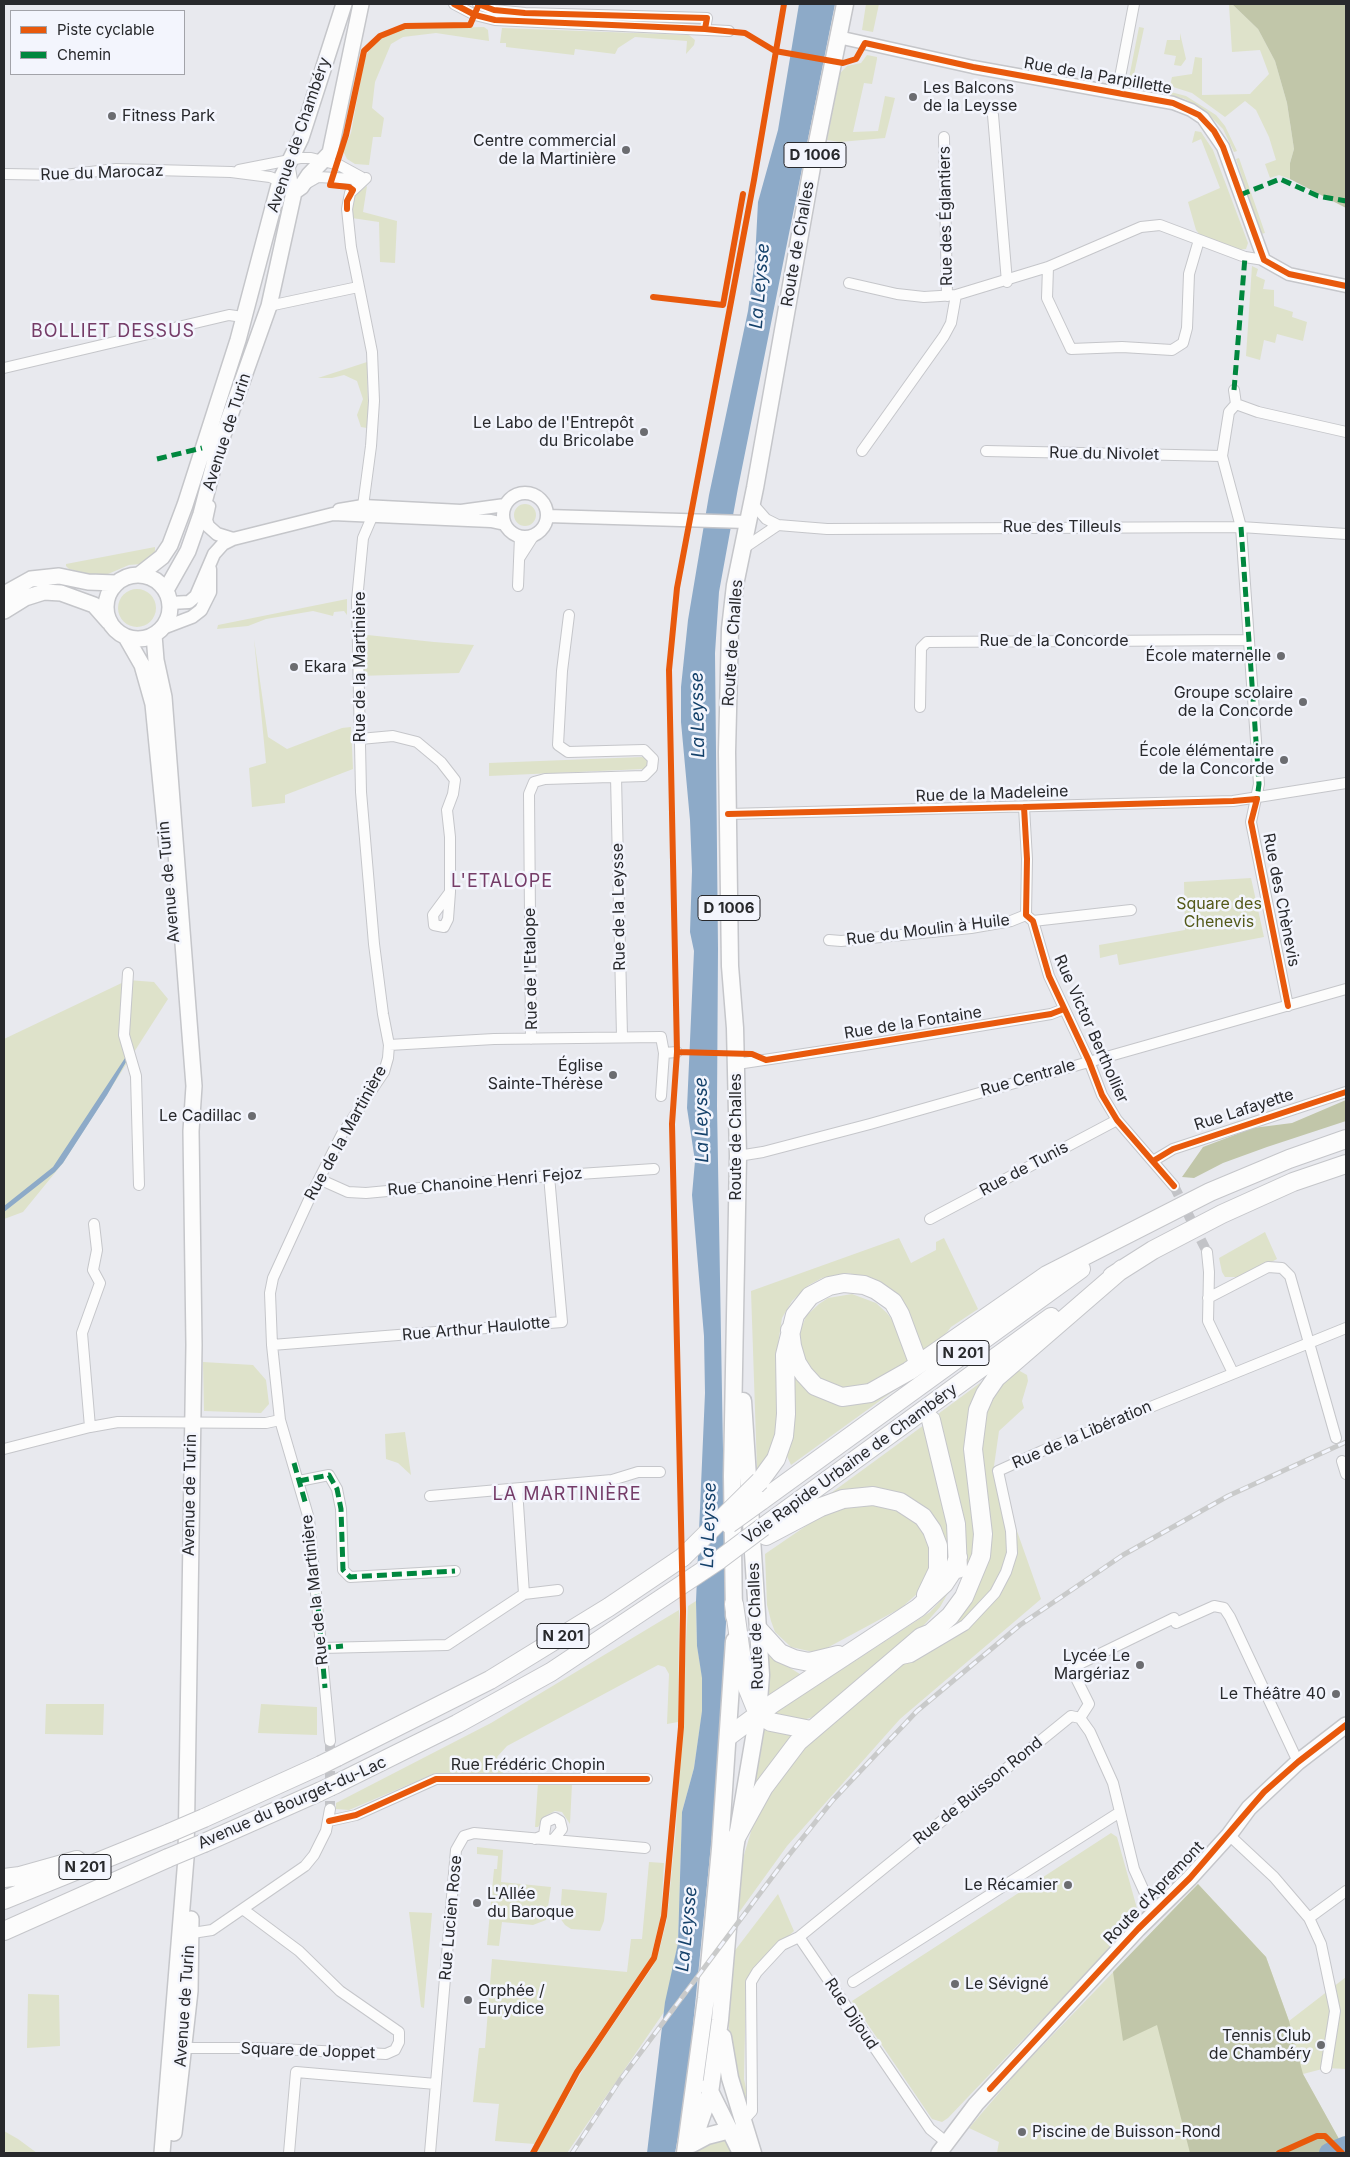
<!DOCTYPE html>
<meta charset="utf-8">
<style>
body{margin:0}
#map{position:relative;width:1350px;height:2157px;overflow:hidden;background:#e8e9ee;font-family:Inter,sans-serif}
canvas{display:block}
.frame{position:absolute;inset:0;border:5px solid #28292c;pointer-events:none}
.legend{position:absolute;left:10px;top:10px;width:175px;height:65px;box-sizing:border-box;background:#f3f5fd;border:1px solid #a2a3a9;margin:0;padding:6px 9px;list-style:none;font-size:15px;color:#28292c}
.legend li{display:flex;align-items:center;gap:10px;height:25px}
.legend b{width:25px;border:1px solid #a2a3a9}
</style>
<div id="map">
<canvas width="1350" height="2157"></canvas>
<div class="frame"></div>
<ul class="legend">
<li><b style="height:6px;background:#e8590c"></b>Piste cyclable</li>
<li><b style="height:6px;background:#00873e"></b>Chemin</li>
</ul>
</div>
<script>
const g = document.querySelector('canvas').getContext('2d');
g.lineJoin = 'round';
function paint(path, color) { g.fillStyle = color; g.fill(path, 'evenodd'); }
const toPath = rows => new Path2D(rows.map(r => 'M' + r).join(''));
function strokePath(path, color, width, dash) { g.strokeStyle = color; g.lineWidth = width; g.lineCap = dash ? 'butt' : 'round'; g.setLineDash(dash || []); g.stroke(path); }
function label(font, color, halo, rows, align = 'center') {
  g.font = font + ' Inter,sans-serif'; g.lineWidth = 5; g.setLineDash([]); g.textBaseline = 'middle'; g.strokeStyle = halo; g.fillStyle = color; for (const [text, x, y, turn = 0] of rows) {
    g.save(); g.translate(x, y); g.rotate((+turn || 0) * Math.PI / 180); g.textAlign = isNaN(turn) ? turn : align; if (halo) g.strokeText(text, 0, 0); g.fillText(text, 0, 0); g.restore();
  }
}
paint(toPath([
 [866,4,879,4,873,32,862,30],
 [1232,4,1258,29,1275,61,1287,103,1294,149,1290,163,1290,179,1279,175,1270,178,1265,164,1276,160,1269,137,1256,110,1245,101,1225,117,1192,93,1170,86,1172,77,1192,74,1195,57,1202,58,1202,95,1250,94,1269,74,1260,50,1232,52,1229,5],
 [484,27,488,30,489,41,436,33,403,37,391,44,375,82,372,108,384,118,381,137,373,137,369,165,355,164,347,159,343,151,351,133,364,61,370,47,382,37,403,29],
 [1139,27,1144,28,1133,79,1129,78],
 [502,28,689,35,695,40,694,45,686,54,687,41,635,37,618,48,615,54,575,49,574,55,506,47,506,43,500,43],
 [1180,33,1186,59,1181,66,1174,65,1176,56,1164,54,1167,40,1180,40],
 [867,55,877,57,877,59,872,84,864,83,853,132,878,131,885,96,895,98,885,138,840,142,827,140,840,73,847,66,861,63],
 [1163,90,1186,96,1216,115,1225,126,1237,151,1234,152,1223,129,1204,110,1185,99,1162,93],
 [1195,131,1201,132,1213,150,1248,243,1246,249,1238,250,1201,236,1196,230,1188,202,1220,188,1201,139,1192,143],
 [1239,158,1265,233,1261,234,1236,159],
 [367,186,363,212,397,221,395,263,380,262,379,222,352,218,353,196],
 [1252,266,1258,269,1256,276,1265,280,1263,289,1274,290,1274,306,1293,312,1292,317,1307,322,1303,341,1277,334,1275,343,1264,340,1260,360,1246,356],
 [367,362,368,407,367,428,361,427,357,415,363,399,357,381,344,375,332,378,318,378],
 '514 515a11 11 0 1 1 22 0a11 11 0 1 1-22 0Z',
 [155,547,155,553,141,564,129,565,108,574,93,575,69,569,66,566,66,564],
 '118 608a19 19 0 1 1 38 0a19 19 0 1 1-38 0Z',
 [347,599,347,615,344,611,334,612,333,616,313,611,266,619,248,626,217,629,218,625],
 [358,634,434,642,474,645,459,673,358,676],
 [254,639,268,737,287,749,342,728,351,727,353,769,285,795,285,803,252,807,249,768,266,763],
 [642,757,648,759,649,765,643,769,489,776,489,763],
 [1251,878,1264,937,1119,965,1117,954,1100,958,1099,945,1185,930,1184,882],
 [128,980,154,982,168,999,63,1163,23,1212,4,1219,4,1039],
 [1265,1232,1277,1259,1238,1280,1236,1277,1225,1277,1222,1272,1219,1258],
 [899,1238,911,1263,936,1250,936,1242,944,1238,978,1309,951,1327,944,1336,921,1353,910,1316,903,1303,883,1284,872,1278,847,1273,822,1278,809,1285,792,1301,782,1318,776,1357,779,1411,778,1435,770,1455,757,1469,751,1291],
 [852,1294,876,1303,887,1313,896,1325,909,1362,878,1384,843,1391,810,1374,799,1345,800,1332,806,1316,819,1304,828,1298],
 [203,1362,253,1365,266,1380,269,1404,261,1413,204,1411],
 [788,1366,807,1389,816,1396,832,1402,910,1379,791,1465,786,1454],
 [999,1369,977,1400,977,1546,966,1585,966,1543,938,1414],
 [1018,1370,1027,1375,1028,1381,1022,1401,1024,1408,999,1431,994,1466,1041,1599,900,1719,787,1846,735,1918,744,1855,756,1815,769,1790,799,1751,972,1595,982,1422,996,1389],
 [924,1425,950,1541,949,1562,945,1563,917,1507,827,1496],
 [405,1432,411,1475,398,1463,386,1459,385,1434],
 [865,1503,892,1507,916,1521,930,1542,932,1568,918,1593,901,1608,825,1649,813,1652,791,1647,775,1632,771,1621,767,1605,765,1554,819,1517,851,1505],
 [948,1593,940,1607,925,1624,895,1653,820,1715,803,1720,772,1715,930,1612],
 [696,1601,697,1646,702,1676,702,1712,694,1768,682,1812,678,1943,664,2012,567,2153,536,2153,585,2066,653,1966,659,1951,667,1919,676,1828,688,1606],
 [679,1610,678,1722,667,1724,669,1674,665,1667,658,1665,507,1746,497,1757,504,1774,436,1773,349,1810,336,1809,336,1803,491,1723],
 [768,1654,803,1676,767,1698],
 [46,1704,104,1704,103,1735,45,1734],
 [261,1704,317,1707,317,1735,258,1733],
 [764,1728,778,1733,796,1736,755,1788,753,1786,756,1764],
 [538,1783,572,1784,570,1824,562,1812,555,1811,547,1815,538,1827,535,1827],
 [1111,1833,1117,1837,1138,1912,1135,1922,948,2118,942,2122,932,2119,852,2001],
 [477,1847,503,1850,501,1882,551,1887,546,1920,533,1925,502,1922,499,1946,487,1945,494,1869,497,1869,498,1856,477,1854],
 [649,1862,664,1863,661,1915,651,1957,575,2069,535,2144,495,2141,499,2104,473,2102,479,2048,485,2048,492,1959,627,1972,631,1939,642,1939],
 [1198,1884,1266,1957,1289,2021,1346,1977,1346,2069,1326,2068,1303,2074,1339,2139,1346,2137,1346,2153,997,2153,1000,2136,999,2142,969,2128,1018,2071],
 [562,1889,607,1893,604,1921,600,1931,571,1929,565,1925,560,1918],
 [778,1894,794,1931,755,1967,746,1983,744,2079,747,2093,745,2107,731,2049,728,2018,733,1953],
 [409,1912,432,1913,424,2008,421,2007],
 [28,1994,59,1995,60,2046,27,2048],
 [4,2131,18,2139,37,2153,4,2153],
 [720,2139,727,2142,738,2153,693,2153,695,2148]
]), '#dee2ca');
paint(toPath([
 [1232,4,1346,4,1346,208,1290,179,1290,163,1294,149,1287,103,1275,61,1258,29],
 [1346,1100,1346,1121,1267,1147,1223,1163,1194,1178,1182,1177,1203,1147,1253,1128,1292,1123],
 [1198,1884,1266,1957,1289,2021,1303,2074,1339,2139,1346,2137,1346,2153,1190,2153,1157,2025,1123,2041,1113,1972]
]), '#c1c6a9');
paint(toPath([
 [799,4,835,4,738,488,719,592,715,653,718,949,717,1106,726,1623,716,1795,688,2075,679,2132,675,2153,647,2153,665,2002,678,1943,682,1812,694,1768,702,1711,702,1678,697,1646,696,1601,705,1393,704,1336,692,1195,695,1161,687,1108,694,951,690,932,692,871,690,820,681,722,681,687,688,620,709,495,748,311,755,260,758,202,778,130],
 [125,1058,126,1062,107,1095,63,1163,55,1172,4,1212,4,1206,53,1167]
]), '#8daac8');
strokePath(toPath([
 [1329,2153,1346,2146]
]), '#8daac8', 20);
strokePath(toPath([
 [1174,1186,1207,1252],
 [330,1741,330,1809]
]), '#c2c3c7', 10, [10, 5]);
const minor = toPath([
 [454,4,475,15,495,20,729,31],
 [478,4,494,10,525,13,707,18,705,29],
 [1117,93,1134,4],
 [993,115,1007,282],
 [944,137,947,296],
 [289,162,294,192],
 [239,170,300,158,311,158,339,165,361,177],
 [4,174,64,175,116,169,231,172,270,177,280,181],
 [304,185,318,177,353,179,361,177],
 [1048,267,1047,298,1071,349,1122,347,1172,350,1183,343,1187,328,1189,274,1199,240],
 [849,283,897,294,924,297,956,295,1048,267,1141,227,1160,225,1245,257,1264,260],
 [269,306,358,287],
 [4,368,229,315,243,317],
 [1234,390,1236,404,1229,412,1222,456,1241,527,1259,784,1251,822,1288,1006],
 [1236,404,1258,412,1346,432],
 [862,451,944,336,951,323,956,295],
 [986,451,1222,456],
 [752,503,766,519,778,525,827,529,1241,527,1346,534],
 [363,506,371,446,374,401,372,352,351,247,347,209,350,193,366,178],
 [741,550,778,525],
 [520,557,534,535],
 [518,586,520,536],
 [920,707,921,648,927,642,1249,640],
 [360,739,393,736,417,742,441,762,455,780,453,794,447,810,450,837,450,892,433,915,434,925,444,927,448,919,450,892],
 [616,777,622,1036],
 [1024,807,1027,859,1026,915,1033,921,1049,976,1089,1061,1102,1095,1117,1120,1174,1186],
 [728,814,1233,801,1346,783],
 [1033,921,1131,910],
 [829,940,841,941,971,928,1011,921,1026,915],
 [128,973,124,1035,136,1076,139,1185],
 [531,1039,529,794,534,782,545,779,644,776,652,768,653,759,644,750,568,752,558,745,562,671,569,615],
 [389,1045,494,1039,661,1037,664,1053,661,1096],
 [664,1053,677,1052],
 [737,1064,864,1045,1051,1014,1064,1009],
 [738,1156,763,1152,870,1124,1346,989],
 [1153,1161,1173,1149,1346,1092],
 [319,1179,348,1192,366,1193,549,1176,654,1169],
 [930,1219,1117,1120],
 [1207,1252,1209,1272,1208,1321,1233,1373],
 [1208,1298,1268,1267,1282,1268,1290,1276,1336,1438],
 [272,1345,562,1322,549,1176],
 [90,1427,82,1333,100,1283,93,1270,97,1250,94,1224],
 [4,1449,90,1427,118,1422,266,1423,280,1420],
 [1342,1461,1346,1474],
 [299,1481,329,1475,337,1489,341,1509,343,1570,350,1577,455,1571],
 [430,1496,612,1480,638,1472,660,1472],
 [524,1594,558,1590],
 [321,1648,447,1645,524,1594,517,1489],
 [897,1660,911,1657,965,1625,995,1593,1006,1572,1012,1553,1011,1531,998,1471,1042,1451,1346,1328],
 [1080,1718,1089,1704,1071,1668,1174,1618,1176,1623,1214,1606,1224,1608,1230,1617,1298,1762],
 [330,1741,309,1519,280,1420,272,1345,270,1293,273,1278,312,1193,342,1134,384,1072,388,1058,389,1045,383,1014,374,944,361,792,357,600,363,538,372,517],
 [329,1821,356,1815,436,1779,647,1779],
 [1229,1835,1274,1877,1309,1918,1321,1944,1335,2011,1326,2068],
 [535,1839,544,1835,546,1822,555,1818,560,1821,562,1829,553,1840],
 [1309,1918,1346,1891],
 [186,1934,212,1930,305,1866,314,1855,326,1831,330,1809],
 [799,1937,930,2129,946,2142],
 [853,1982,1120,1812],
 [183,2048,256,2048,386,2054,395,2050,399,2042,399,2032,340,1991,299,1951,244,1910],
 [741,2123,752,2111,751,1982,757,1972,782,1945,799,1937,1071,1716,1080,1718,1090,1732,1113,1783,1134,1869,1154,1913],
 [289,2153,296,2072,436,2084],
 [430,2153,456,1850,464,1836,474,1833,645,1848]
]);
const tertiary = toPath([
 [838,37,973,67,1173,103,1191,110,1203,118,1223,147,1264,260,1289,274,1346,286],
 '503 515a22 22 0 1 1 44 0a22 22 0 1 1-44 0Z',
 [209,506,206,520,208,526,217,534,233,539],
 [339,510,363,506,461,511,505,505],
 [547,516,747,522],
 [170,603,189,602,196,596,214,554,223,544,233,539,333,514,491,521,505,524],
 [163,628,192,617,201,610,210,592,210,569]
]);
const secondary = toPath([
 '106 607a32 32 0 1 1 64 0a32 32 0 1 1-64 0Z',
 [139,575,162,557,170,545,185,505,238,340,280,181,301,138,344,4],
 [166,590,188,551,201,514,218,449,269,306,294,192,301,187,309,175,330,153,361,4],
 [4,594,31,579,59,576,88,582,116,583],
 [4,611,25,598,44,592,61,593,94,605,109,622],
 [154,635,156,660,164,697,194,1086,191,1131,194,1345,186,1858,162,2153],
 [126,637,142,665,153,704,167,846],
 [174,2133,190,1991,191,1919],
 [939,2153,976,2104,1138,1929,1190,1878,1229,1835,1249,1808,1298,1762,1346,1725]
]);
const primary = toPath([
 [734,1616,732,1476,738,1156,735,1028,730,966,727,752,730,629,735,585,755,488,812,167,845,4],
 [723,2037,730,2078,753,2153],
 [708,2087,741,2153],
 [694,2139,710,2093,720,2020,735,1849,758,1714,761,1675,743,1401],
 [692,2144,707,2136,730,2130],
 [685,2153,706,1998,720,1849,734,1641]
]);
const trunk = toPath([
 [1112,1276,1153,1250,1222,1214,1293,1182,1346,1164],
 [790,1330,792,1346,797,1363,804,1374,815,1386,842,1397,870,1393,909,1371,1047,1275,1210,1192,1289,1159,1346,1139],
 [931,1420,956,1524,958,1569],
 [760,1481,776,1459,784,1436,786,1414,785,1355,795,1315,810,1296,829,1286,844,1283,864,1285,876,1290,893,1302,900,1314,916,1357],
 [761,1501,1081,1269],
 [763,1527,1051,1317],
 [766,1536,821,1507,843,1499,873,1496,900,1502,923,1517,932,1530,938,1546,938,1570,926,1595],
 [734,1604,745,1682,758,1714,771,1722,811,1730],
 [759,1630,780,1653,794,1659,809,1662,838,1655],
 [729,1736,772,1704,918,1608,944,1584,954,1569,958,1557],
 [337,1757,490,1680,609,1607,683,1557],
 [336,1784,457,1724,551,1672,719,1560],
 [204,1818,321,1765],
 [737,1836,764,1787,798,1742,921,1637,931,1633,950,1616,964,1597,981,1556,983,1534,973,1449,978,1410,985,1394,996,1378,1122,1269],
 [204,1843,319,1792],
 [4,1878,20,1876,77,1860],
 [4,1900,169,1833],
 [4,1931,168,1858]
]);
strokePath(minor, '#c5c6ca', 12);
strokePath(tertiary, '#c5c6ca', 15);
strokePath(secondary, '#c5c6ca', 18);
strokePath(primary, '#c5c6ca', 19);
strokePath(trunk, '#c5c6ca', 20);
strokePath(minor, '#fcfcfc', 10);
strokePath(tertiary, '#fcfcfc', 12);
strokePath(secondary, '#fcfcfc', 15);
strokePath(primary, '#fcfcfc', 16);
strokePath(trunk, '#fcfcfc', 18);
const rail = toPath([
 [572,2153,620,2080,785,1860,833,1800,917,1711,1020,1625,1123,1555,1228,1496,1346,1442]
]);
strokePath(rail, '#c9caca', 5);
strokePath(rail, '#f3f5fd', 3, [9]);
const trunkBridge = toPath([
 [729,1524,761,1501],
 [683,1557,760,1481],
 [719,1560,763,1527],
 [321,1765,337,1757],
 [319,1792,336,1784],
 [169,1833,204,1818],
 [168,1858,204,1843]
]);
strokePath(trunkBridge, '#c5c6ca', 20, []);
strokePath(trunkBridge, '#fcfcfc', 18);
strokePath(toPath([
 [1240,195,1280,179,1318,196,1346,201],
 [1234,390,1245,257],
 [157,459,202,448],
 [1241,527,1259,784,1257,799],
 [294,1463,306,1505],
 [299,1481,329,1475,337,1489,341,1509,343,1570,350,1577,455,1571],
 [317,1594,325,1688],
 [321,1648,343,1646]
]), '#00873e', 5, [10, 5]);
strokePath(toPath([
 [454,4,475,15,495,20,705,29,745,33,775,51,843,63,856,59,865,43,973,67,1173,103,1199,115,1214,131,1223,147,1264,260,1289,274,1346,286],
 [478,4,494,10,525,13,707,18,705,29],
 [347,209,347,201,353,190,349,187,330,185,346,135,364,51,380,36,405,26,470,25,479,4],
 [653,297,723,305,743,194],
 [1024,807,1027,859,1026,915,1033,921,1049,976,1089,1061,1102,1095,1117,1120,1174,1186],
 [728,814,1024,807,1233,801,1257,799,1251,822,1288,1006],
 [677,1052,752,1054,766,1060,1051,1014,1064,1009],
 [1153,1161,1173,1149,1346,1092],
 [329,1821,356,1815,436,1779,647,1779],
 [990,2089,1138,1929,1190,1878,1264,1792,1298,1762,1346,1725],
 [533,2153,577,2072,654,1958,664,1916,681,1727,683,1611,672,1124,677,1052,669,670,677,588,754,180,784,4],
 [1279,2153,1317,2136,1325,2136,1342,2153]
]), '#e8590c', 6);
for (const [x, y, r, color] of [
 [913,97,5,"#6b6c70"],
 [112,116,5,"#6b6c70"],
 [626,150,5,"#6b6c70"],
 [644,432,5,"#6b6c70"],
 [1281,656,5,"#6b6c70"],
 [294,667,5,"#6b6c70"],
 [1303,702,5,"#6b6c70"],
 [1284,760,5,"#6b6c70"],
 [613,1075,5,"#6b6c70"],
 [252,1116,5,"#6b6c70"],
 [1140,1665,5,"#6b6c70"],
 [1336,1694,5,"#6b6c70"],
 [1068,1885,5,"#6b6c70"],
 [477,1903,5,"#6b6c70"],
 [955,1984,5,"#6b6c70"],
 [468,2000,5,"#6b6c70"],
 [1321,2045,5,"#6b6c70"],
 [1022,2132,5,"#6b6c70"]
]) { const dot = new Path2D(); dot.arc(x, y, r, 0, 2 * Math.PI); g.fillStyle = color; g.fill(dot); strokePath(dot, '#f3f5fd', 2); }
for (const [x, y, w] of [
 [815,155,62],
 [729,908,62],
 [963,1353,52],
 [563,1636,52],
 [85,1867,52]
]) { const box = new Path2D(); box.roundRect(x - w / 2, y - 12.5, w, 25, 4); g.fillStyle = '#f3f5fd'; g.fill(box); strokePath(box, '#28292c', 1); }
label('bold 15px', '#28292c', null, [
 ["D 1006",815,155],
 ["D 1006",729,908],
 ["N 201",963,1353],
 ["N 201",563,1636],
 ["N 201",85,1867]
]);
label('16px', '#28292c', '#f3f5fd', [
 ["Rue de la Parpillette",1098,76,10],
 ["Avenue de Chambéry",299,135,-71],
 ["Rue du Marocaz",102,173,-2],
 ["Rue des Églantiers",946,216,-91],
 ["Route de Challes",798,244,-80],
 ["Avenue de Turin",227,432,-72],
 ["Rue du Nivolet",1104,454,1],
 ["Rue des Tilleuls",1062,527],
 ["Rue de la Concorde",1054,641],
 ["Route de Challes",733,643,-86],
 ["Rue de la Martinière",360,667,-90],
 ["Rue de la Madeleine",992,794,-2],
 ["Avenue de Turin",169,882,-95],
 ["Rue des Chènevis",1281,900,79],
 ["Rue de la Leysse",619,907,-91],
 ["Rue du Moulin à Huile",928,930,-7],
 ["Rue de l'Etalope",531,969,-91],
 ["Rue de la Fontaine",913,1023,-9],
 ["Rue Victor Berthollier",1091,1029,66],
 ["Rue Centrale",1028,1078,-16],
 ["Rue Lafayette",1244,1110,-18],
 ["Rue de la Martinière",346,1133,-61],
 ["Route de Challes",736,1137,-90],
 ["Rue de Tunis",1024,1169,-28],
 ["Rue Chanoine Henri Fejoz",485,1182,-5],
 ["Rue Arthur Haulotte",476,1329,-5],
 ["Rue de la Libération",1082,1435,-23],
 ["Voie Rapide Urbaine de Chambéry",850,1464,-36],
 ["Avenue de Turin",190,1495,-89],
 ["Rue de la Martinière",315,1590,-96],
 ["Route de Challes",756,1626,-92],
 ["Rue Frédéric Chopin",528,1765],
 ["Rue de Buisson Rond",978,1791,-39],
 ["Avenue du Bourget-du-Lac",292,1803,-24],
 ["Route d'Apremont",1154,1893,-46],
 ["Rue Lucien Rose",451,1918,-85],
 ["Avenue de Turin",185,2006,-86],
 ["Rue Dijoud",851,2014,56],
 ["Square de Joppet",308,2051,2]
]);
label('16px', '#28292c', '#f3f5fd', [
 ["Les Balcons",923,88,"left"],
 ["de la Leysse",923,106,"left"],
 ["Fitness Park",122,116,"left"],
 ["Centre commercial",616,141],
 ["de la Martinière",616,159],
 ["Le Labo de l'Entrepôt",634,423],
 ["du Bricolabe",634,441],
 ["École maternelle",1271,656],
 ["Ekara",304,667,"left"],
 ["Groupe scolaire",1293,693],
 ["de la Concorde",1293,711],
 ["École élémentaire",1274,751],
 ["de la Concorde",1274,769],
 ["Église",603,1066],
 ["Sainte-Thérèse",603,1084],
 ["Le Cadillac",242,1116],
 ["Lycée Le",1130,1656],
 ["Margériaz",1130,1674],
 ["Le Théâtre 40",1326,1694],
 ["Le Récamier",1058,1885],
 ["L'Allée",487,1894,"left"],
 ["du Baroque",487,1912,"left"],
 ["Le Sévigné",965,1984,"left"],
 ["Orphée /",478,1991,"left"],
 ["Eurydice",478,2009,"left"],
 ["Tennis Club",1311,2036],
 ["de Chambéry",1311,2054],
 ["Piscine de Buisson-Rond",1032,2132,"left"]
], 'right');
label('16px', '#545a1a', '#f3f5fd', [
 ["Square des",1219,904],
 ["Chenevis",1219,922]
]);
label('italic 18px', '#14416a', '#f3f5fd', [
 ["La Leysse",760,286,-85],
 ["La Leysse",698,715,-91],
 ["La Leysse",702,1120,-91],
 ["La Leysse",709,1525,-88],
 ["La Leysse",687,1929,-84]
]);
g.letterSpacing = '1px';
label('18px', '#753c68', '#f3f5fd', [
 ["BOLLIET DESSUS",113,332],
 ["L'ETALOPE",502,882],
 ["LA MARTINIÈRE",567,1495]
]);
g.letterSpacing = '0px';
</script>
